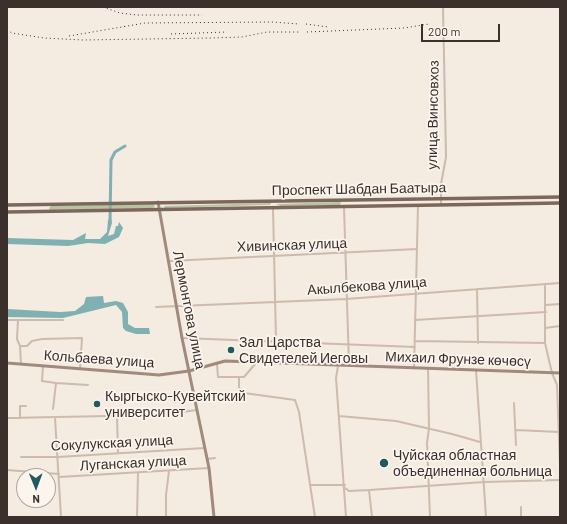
<!DOCTYPE html>
<meta charset="utf-8">
<style>
body{margin:0}
#map{position:relative;width:567px;height:524px;overflow:hidden;background:#f4ebe1;font-family:Barlow,sans-serif}
canvas{display:block}
.frame{position:absolute;inset:0;border:8px solid #3b302b;pointer-events:none}
.north{position:absolute;left:16px;top:468px;width:40px;height:40px;box-sizing:border-box;background:#fbf5ee;border:1px solid #aea6a0;border-radius:50%;rotate:179deg;font-size:11px;font-weight:700;line-height:16px;text-align:center;color:#3b302b}
.north::after{content:'';display:block;margin:auto;width:14px;height:18px;background:#1f5a5e;clip-path:polygon(50% 0,100% 100%,50% 72%,0 100%)}
.scale{position:absolute;left:421px;top:24px;width:79px;height:18px;box-sizing:border-box;border:2px solid #3b302b;border-top:0;padding-left:5px;font-size:12px;line-height:14px;white-space:nowrap;color:#3b302b;-webkit-text-stroke:3px #fbf5ee;paint-order:stroke}
</style>
<div id="map">
<canvas width="567" height="524"></canvas>
<div class="frame"></div>
<div class="north">N</div>
<div class="scale">200 m</div>
</div>
<script>
const g = document.querySelector('canvas').getContext('2d');
g.lineJoin = 'round';
function paint(path, color) { g.fillStyle = color; g.fill(path, 'evenodd'); }
const toPath = rows => new Path2D(rows.map(r => 'M' + r).join(''));
function strokePath(path, color, width, dash) { g.strokeStyle = color; g.lineWidth = width; g.lineCap = dash ? 'butt' : 'round'; g.setLineDash(dash || []); g.stroke(path); }
function label(font, color, halo, rows, align = 'center') {
  g.font = font + ' Barlow,sans-serif'; g.lineWidth = 3.5; g.setLineDash([]); g.textBaseline = 'middle'; g.strokeStyle = halo; g.fillStyle = color; for (const [text, x, y, turn = 0] of rows) {
    g.save(); g.translate(x, y); g.rotate((+turn || 0) * Math.PI / 180); g.textAlign = isNaN(turn) ? turn : align; if (halo) g.strokeText(text, 0, 0); g.fillText(text, 0, 0); g.restore();
  }
}
paint(toPath([
 [341,202,340,205,281,206,276,204],
 [271,203,270,205,165,208,164,206],
 [154,204,155,207,152,208,50,210,49,208,51,206]
]), '#b8c4a0');
paint(toPath([
 [111,217,112,223,108,236,114,234,116,226,118,226,119,222,123,228,119,237,105,244,88,243,68,246,7,244,7,238,73,240,86,233,85,239,100,239,107,232,108,220],
 [103,296,104,303,116,301,123,303,128,312,128,324,135,328,149,328,150,334,136,334,126,331,123,328,122,312,116,305,63,318,7,317,7,309,60,312,75,311,84,304,86,297]
]), '#7fb0b2');
strokePath(toPath([
 [110,221,111,160,115,152,125,146]
]), '#7fb0b2', 3);
strokePath(toPath([
 [441,205,441,184,446,157,443,7],
 [344,207,349,365],
 [273,208,276,340],
 [169,261,417,249],
 [545,284,545,343,552,373,557,385,560,465],
 [477,289,478,343],
 [546,305,560,304],
 [156,307,346,299,560,283],
 [7,320,63,320],
 [18,320,17,339,20,346,21,364],
 [415,320,546,312],
 [545,328,560,326],
 [182,338,415,347],
 [415,341,545,343],
 [20,346,27,346,32,341,42,339,82,338,80,369],
 [217,364,218,377,244,377,256,363],
 [43,366,42,381,56,383,53,409],
 [338,366,336,378,346,517],
 [414,368,418,206],
 [428,369,429,428,427,443,430,517],
 [476,370,486,517],
 [239,377,239,388,244,393,295,400,299,412,315,517],
 [56,383,88,385],
 [514,403,516,445],
 [117,416,118,453],
 [339,416,396,421,452,434,480,442],
 [7,418,158,415,197,410],
 [20,418,20,406,26,406],
 [55,418,61,517],
 [516,430,559,432],
 [21,457,58,457,205,448],
 [207,459,215,458],
 [7,470,59,474],
 [59,477,209,468],
 [310,485,345,485],
 [345,488,349,491,369,490,484,482,560,480],
 [369,490,372,517],
 [521,507,521,517],
 [137,517,138,473],
 [166,517,166,495,169,471]
]), '#cdbbac', 2);
strokePath(toPath([
 [158,202,182,338,209,468,214,517],
 [7,363,159,375,189,371,225,361,560,373]
]), '#a18a7d', 3);
strokePath(toPath([
 [7,205,560,197],
 [7,212,560,203]
]), '#7d675c', 3.5);
strokePath(toPath([
 [103,7,120,13,137,15,202,15],
 [306,24,328,27],
 [7,30,12,33,44,38,83,40,211,38,242,37,267,32,299,32],
 [307,32,404,28,429,24],
 [171,34,227,32],
 [69,36,145,23,272,22,299,24]
]), '#3b302b', 1, [1, 3]);
for (const [x, y, r, color] of [
 [231,350,4,"#1f5a5e"],
 [97,404,4,"#1f5a5e"],
 [384,463,5,"#1f5a5e"]
]) { const dot = new Path2D(); dot.arc(x, y, r, 0, 2 * Math.PI); g.fillStyle = color; g.fill(dot); strokePath(dot, '#fbf5ee', 1.5); }
label('14px', '#3b302b', '#fbf5ee', [
 ["улица Винсовхоз",433,115,-89],
 ["Проспект Шабдан Баатыра",359,189,-1],
 ["Хивинская улица",292,245,-2],
 ["Акылбекова улица",367,286,-4],
 ["Лермонтова улица",189,310,79],
 ["Кольбаева улица",99,359,4],
 ["Михаил Фрунзе көчөсү",458,359,2],
 ["Сокулукская улица",112,443,-3],
 ["Луганская улица",133,463,-3]
]);
label('14px', '#3b302b', '#fbf5ee', [
 ["Зал Царства",239,342],
 ["Свидетелей Иеговы",239,358],
 ["Кыргыско-Кувейтский",105,396],
 ["университет",105,412],
 ["Чуйская областная",393,455],
 ["объединенная больница",393,471]
], 'left');
</script>
